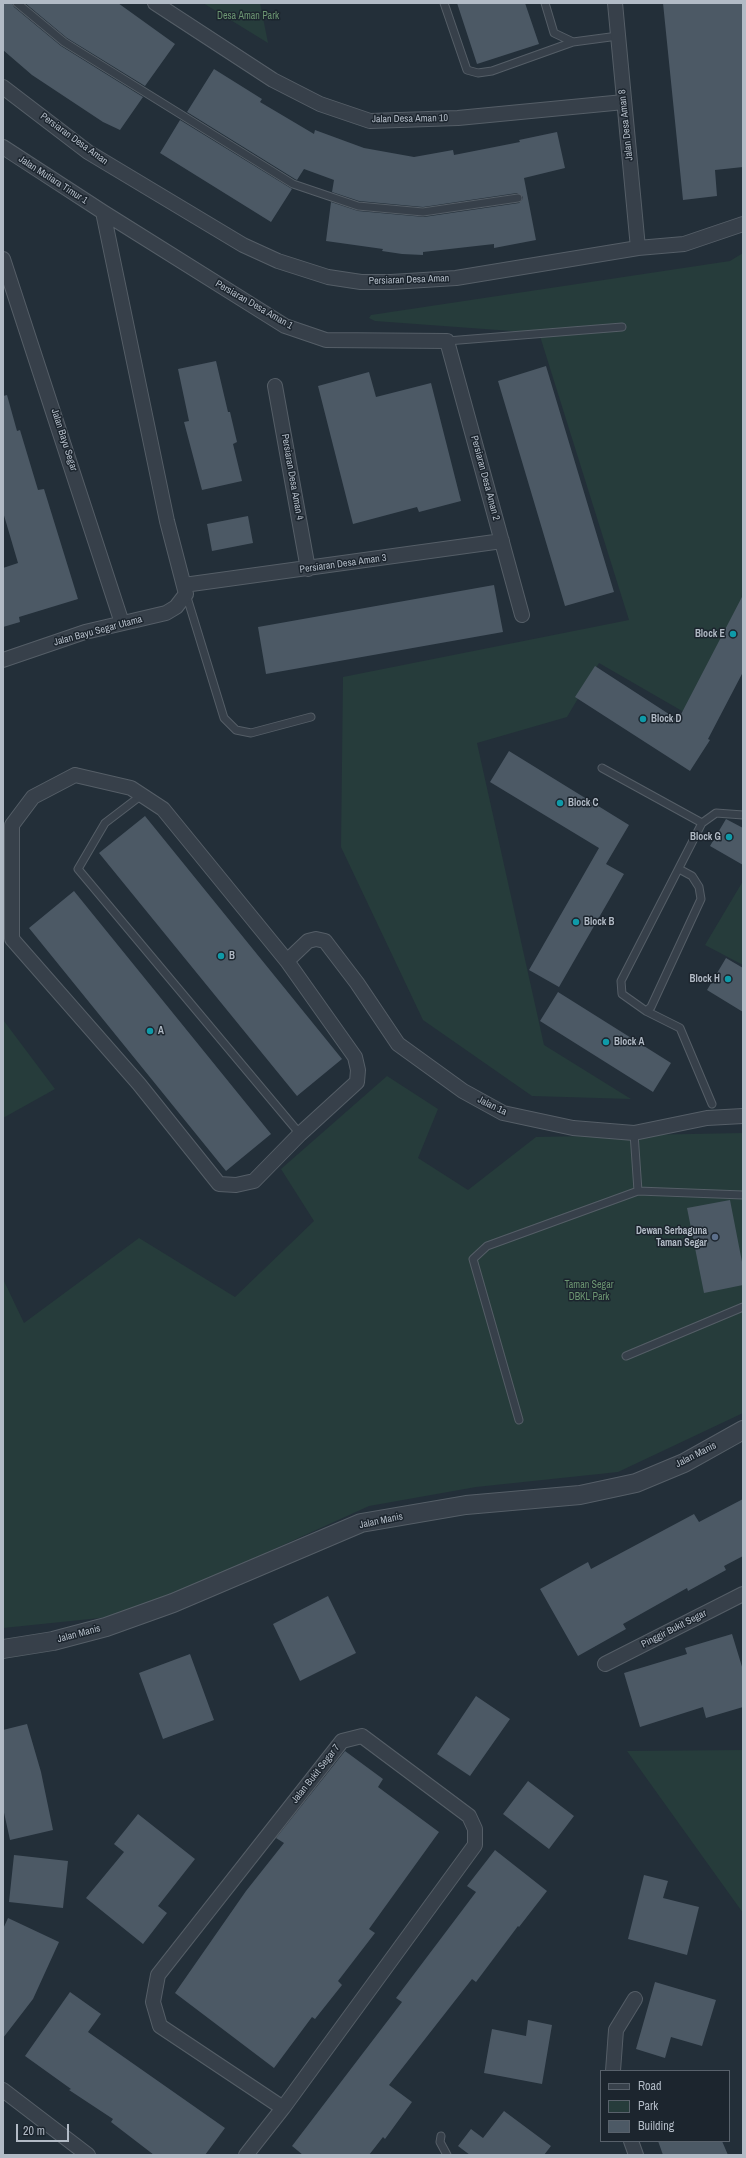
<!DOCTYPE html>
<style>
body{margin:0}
#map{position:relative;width:746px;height:2158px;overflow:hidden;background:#232f39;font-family:"Archivo Narrow",sans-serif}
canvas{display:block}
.frame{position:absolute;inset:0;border:4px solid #b2bbc6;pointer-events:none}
.legend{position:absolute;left:600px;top:2070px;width:130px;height:72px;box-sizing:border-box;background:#1c252e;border:1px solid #58616b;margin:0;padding:5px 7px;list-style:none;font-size:12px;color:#b2bbc6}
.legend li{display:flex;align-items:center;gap:8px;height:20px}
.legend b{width:20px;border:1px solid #58616b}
.scale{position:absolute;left:16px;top:2124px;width:53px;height:18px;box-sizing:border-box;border:2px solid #b2bbc6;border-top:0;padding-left:5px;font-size:12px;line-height:14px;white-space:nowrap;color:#b2bbc6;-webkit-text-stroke:3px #1c252e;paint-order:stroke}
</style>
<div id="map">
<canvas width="746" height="2158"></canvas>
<div class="frame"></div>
<ul class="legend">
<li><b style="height:5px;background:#37404a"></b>Road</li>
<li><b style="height:11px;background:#263c3b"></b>Park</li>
<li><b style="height:11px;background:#4c5965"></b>Building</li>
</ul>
<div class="scale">20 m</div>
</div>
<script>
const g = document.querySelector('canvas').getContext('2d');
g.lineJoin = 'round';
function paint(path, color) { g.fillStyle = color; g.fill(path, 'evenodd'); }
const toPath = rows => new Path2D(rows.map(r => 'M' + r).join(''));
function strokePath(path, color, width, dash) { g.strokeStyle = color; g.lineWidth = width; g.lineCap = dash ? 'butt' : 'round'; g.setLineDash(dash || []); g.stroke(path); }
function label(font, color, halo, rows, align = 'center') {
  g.font = font + ' "Archivo Narrow",sans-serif'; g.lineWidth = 3; g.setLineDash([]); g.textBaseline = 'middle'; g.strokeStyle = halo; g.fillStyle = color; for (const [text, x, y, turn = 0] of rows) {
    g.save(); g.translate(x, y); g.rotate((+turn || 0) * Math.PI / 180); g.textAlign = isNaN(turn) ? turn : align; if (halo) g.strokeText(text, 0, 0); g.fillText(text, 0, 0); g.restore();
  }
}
paint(toPath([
 [203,3,260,3,268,43],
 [743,253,743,628,689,715,599,663,567,717,477,743,544,1045,631,1099,532,1096,423,1020,341,847,343,677,629,620,539,333,375,321,369,318,371,315,730,261],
 [743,881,743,965,705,945],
 [4,1021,55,1089,3,1118,3,1023],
 [387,1076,438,1109,418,1158,468,1190,536,1137,743,1133,743,1413,618,1472,476,1487,369,1506,129,1615,3,1628,3,1279,24,1323,139,1238,235,1297,314,1221,281,1169],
 [743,1750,743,1913,627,1751]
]), '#263c3b');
paint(toPath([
 [3,3,12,3,14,7,61,46,143,97,120,130,103,122,32,75,3,50],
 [25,3,118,3,175,44,145,86,67,38],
 [457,3,525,3,539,44,477,64],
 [663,3,743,3,743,167,715,170,717,196,683,200],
 [214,69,262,99,260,102,314,134,315,130,364,148,414,157,453,150,454,155,520,142,519,140,557,132,565,168,524,178,536,240,494,248,494,244,423,252,423,255,402,254,382,251,383,249,326,241,331,202,358,211,424,217,519,203,522,200,523,197,517,193,423,207,359,201,332,192,334,180,304,169,297,180,295,179,187,112],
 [180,120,292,189,271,222,160,153],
 [216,361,228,412,230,412,237,442,233,444,242,481,202,490,184,422,189,421,178,369],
 [546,366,614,592,565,606,498,381],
 [369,372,376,397,431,383,461,501,419,512,417,507,353,524,318,386],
 [7,395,17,431,20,430,38,490,44,489,78,599,19,617,20,622,3,627,3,568,18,563,3,512,3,396],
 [248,516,253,543,212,551,207,524],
 [494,585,503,632,266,674,258,627],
 [743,595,743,672,708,739,710,740,690,771,575,697,595,666,678,720],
 [509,751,629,825,606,864,624,874,559,987,529,970,599,848,490,782],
 [145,816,342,1059,297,1096,99,853],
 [726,819,743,828,743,865,710,846],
 [74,891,271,1134,226,1171,29,928],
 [726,958,743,968,743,1012,707,990],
 [558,992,671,1063,653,1092,540,1021],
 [730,1200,743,1267,743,1285,704,1293,687,1208],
 [743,1499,743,1556,724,1566,726,1570,688,1591,687,1588,623,1624,626,1629,578,1656,540,1589,588,1562,591,1569,694,1514,699,1522],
 [328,1596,356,1653,300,1681,273,1624],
 [732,1634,743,1670,743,1707,706,1718,703,1707,640,1727,624,1673,687,1654,685,1648],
 [190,1654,214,1720,163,1739,139,1673],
 [476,1696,510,1719,470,1776,437,1754],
 [27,1724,41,1772,53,1830,10,1840,3,1808,3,1730],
 [345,1751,383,1779,378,1787,439,1832,369,1929,375,1933,338,1981,342,1985,315,2019,312,2017,274,2068,175,1993,246,1891,284,1843,276,1838],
 [528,1781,574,1816,549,1849,503,1814],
 [138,1814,195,1859,158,1906,167,1913,143,1944,86,1898,124,1852,114,1844],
 [495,1850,547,1891,519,1927,518,1926,476,1982,472,1979,389,2085,412,2102,385,2139,383,2137,369,2155,303,2155,292,2146,402,2002,396,1998,476,1892,467,1886],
 [14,1855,68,1861,63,1908,9,1902],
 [644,1875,668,1881,663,1898,699,1907,687,1955,628,1939],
 [8,1918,59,1942,33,1999,3,2038,3,1929],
 [655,1982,716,2000,702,2046,671,2037,665,2058,636,2049],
 [70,1992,101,2014,88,2032,225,2128,205,2155,154,2155,111,2122,113,2119,69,2090,71,2089,25,2056],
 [528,2020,552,2025,542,2084,484,2073,492,2029,526,2036],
 [504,2111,551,2146,544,2155,470,2155,458,2146,471,2129,483,2138],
 [658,2141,722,2141,728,2155,663,2155]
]), '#4c5965');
const service = toPath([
 [17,3,64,42,293,184,358,206,423,212,518,198],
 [444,3,467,70,478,73,492,71,573,42,618,36],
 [545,3,554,33,573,42],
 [447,341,622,327],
 [186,594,224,718,236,730,251,733,311,717],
 [602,768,702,823],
 [143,794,105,823,78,869,300,1134],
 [679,869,692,876,699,887,701,899,651,1007,646,1011,622,994,621,981,702,823,716,813,743,815],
 [646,1011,680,1028,712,1104],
 [634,1133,638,1191,743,1195],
 [626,1356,743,1307],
 [519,1420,473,1259,487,1246,638,1191],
 [441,2136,440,2142,447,2155]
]);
const minor = toPath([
 [155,3,273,80,320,104,370,121,458,118,624,102],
 [615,3,638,248],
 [3,87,88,152,243,245,278,261,328,277,361,282,391,282,456,278,638,248,684,244,743,224],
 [3,147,103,212,285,326,326,340,447,341,522,615],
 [3,259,122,623],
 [275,386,308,569],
 [184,585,502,541],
 [3,660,85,632,166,613,176,607,186,594,167,521,103,212],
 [75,775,131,788,163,809,287,961,355,1057,358,1070,357,1082,300,1134,254,1181,236,1185,219,1184,139,1084,12,939,12,825,33,797,75,775],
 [287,961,308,941,316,939,325,941,357,983,398,1044,463,1091,503,1113,573,1128,634,1133,707,1118,743,1116],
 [605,1664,743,1594],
 [613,2071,616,2030,635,1999],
 [3,2090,88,2155],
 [631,2141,636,2155],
 [246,2155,283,2108,475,1845,475,1829,469,1816,362,1736,342,1741,158,1975,153,2002,160,2026,283,2108]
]);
const tertiary = toPath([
 [3,1649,53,1641,106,1627,173,1603,361,1523,466,1505,580,1495,636,1483,684,1463,743,1430]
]);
strokePath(service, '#555e67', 9);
strokePath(minor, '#555e67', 16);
strokePath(tertiary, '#555e67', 20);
strokePath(service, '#37404a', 7);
strokePath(minor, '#37404a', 14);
strokePath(tertiary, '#37404a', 18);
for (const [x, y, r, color] of [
 [733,634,4,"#0f9aa8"],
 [643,719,4,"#0f9aa8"],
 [560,803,4,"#0f9aa8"],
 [729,837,4,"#0f9aa8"],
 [576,922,4,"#0f9aa8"],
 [221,956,4,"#0f9aa8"],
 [728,979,4,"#0f9aa8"],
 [150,1031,4,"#0f9aa8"],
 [606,1042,4,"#0f9aa8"],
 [715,1237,4,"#5c6f8a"]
]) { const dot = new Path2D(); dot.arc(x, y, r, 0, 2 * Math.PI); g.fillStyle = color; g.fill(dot); strokePath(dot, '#1c252e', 1.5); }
label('10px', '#6b9571', '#1c252e', [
 ["Desa Aman Park",248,16],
 ["Taman Segar",589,1285],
 ["DBKL Park",589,1297]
]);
label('10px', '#b2bbc6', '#1c252e', [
 ["Jalan Desa Aman 10",410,119,-1],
 ["Jalan Desa Aman 8",626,125,-96],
 ["Persiaran Desa Aman",74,139,36],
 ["Jalan Mutiara Timur 1",53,180,33],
 ["Persiaran Desa Aman",409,280,-2],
 ["Persiaran Desa Aman 1",254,305,30],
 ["Jalan Bayu Segar",64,440,72],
 ["Persiaran Desa Aman 4",292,477,80],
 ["Persiaran Desa Aman 2",485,478,75],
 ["Persiaran Desa Aman 3",343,564,-8],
 ["Jalan Bayu Segar Utama",98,631,-15],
 ["Jalan 1a",492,1106,26],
 ["Jalan Manis",696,1455,-27],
 ["Jalan Manis",381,1521,-12],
 ["Pinggir Bukit Segar",674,1629,-27],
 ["Jalan Manis",79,1634,-15],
 ["Jalan Bukit Segar 7",316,1774,-52]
]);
label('bold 10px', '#b2bbc6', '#1c252e', [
 ["Block E",725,634,"right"],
 ["Block D",651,719],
 ["Block C",568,803],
 ["Block G",721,837,"right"],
 ["Block B",584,922],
 ["B",229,956],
 ["Block H",720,979,"right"],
 ["A",158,1031],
 ["Block A",614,1042],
 ["Dewan Serbaguna",707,1231,"right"],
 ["Taman Segar",707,1243,"right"]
], 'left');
</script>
